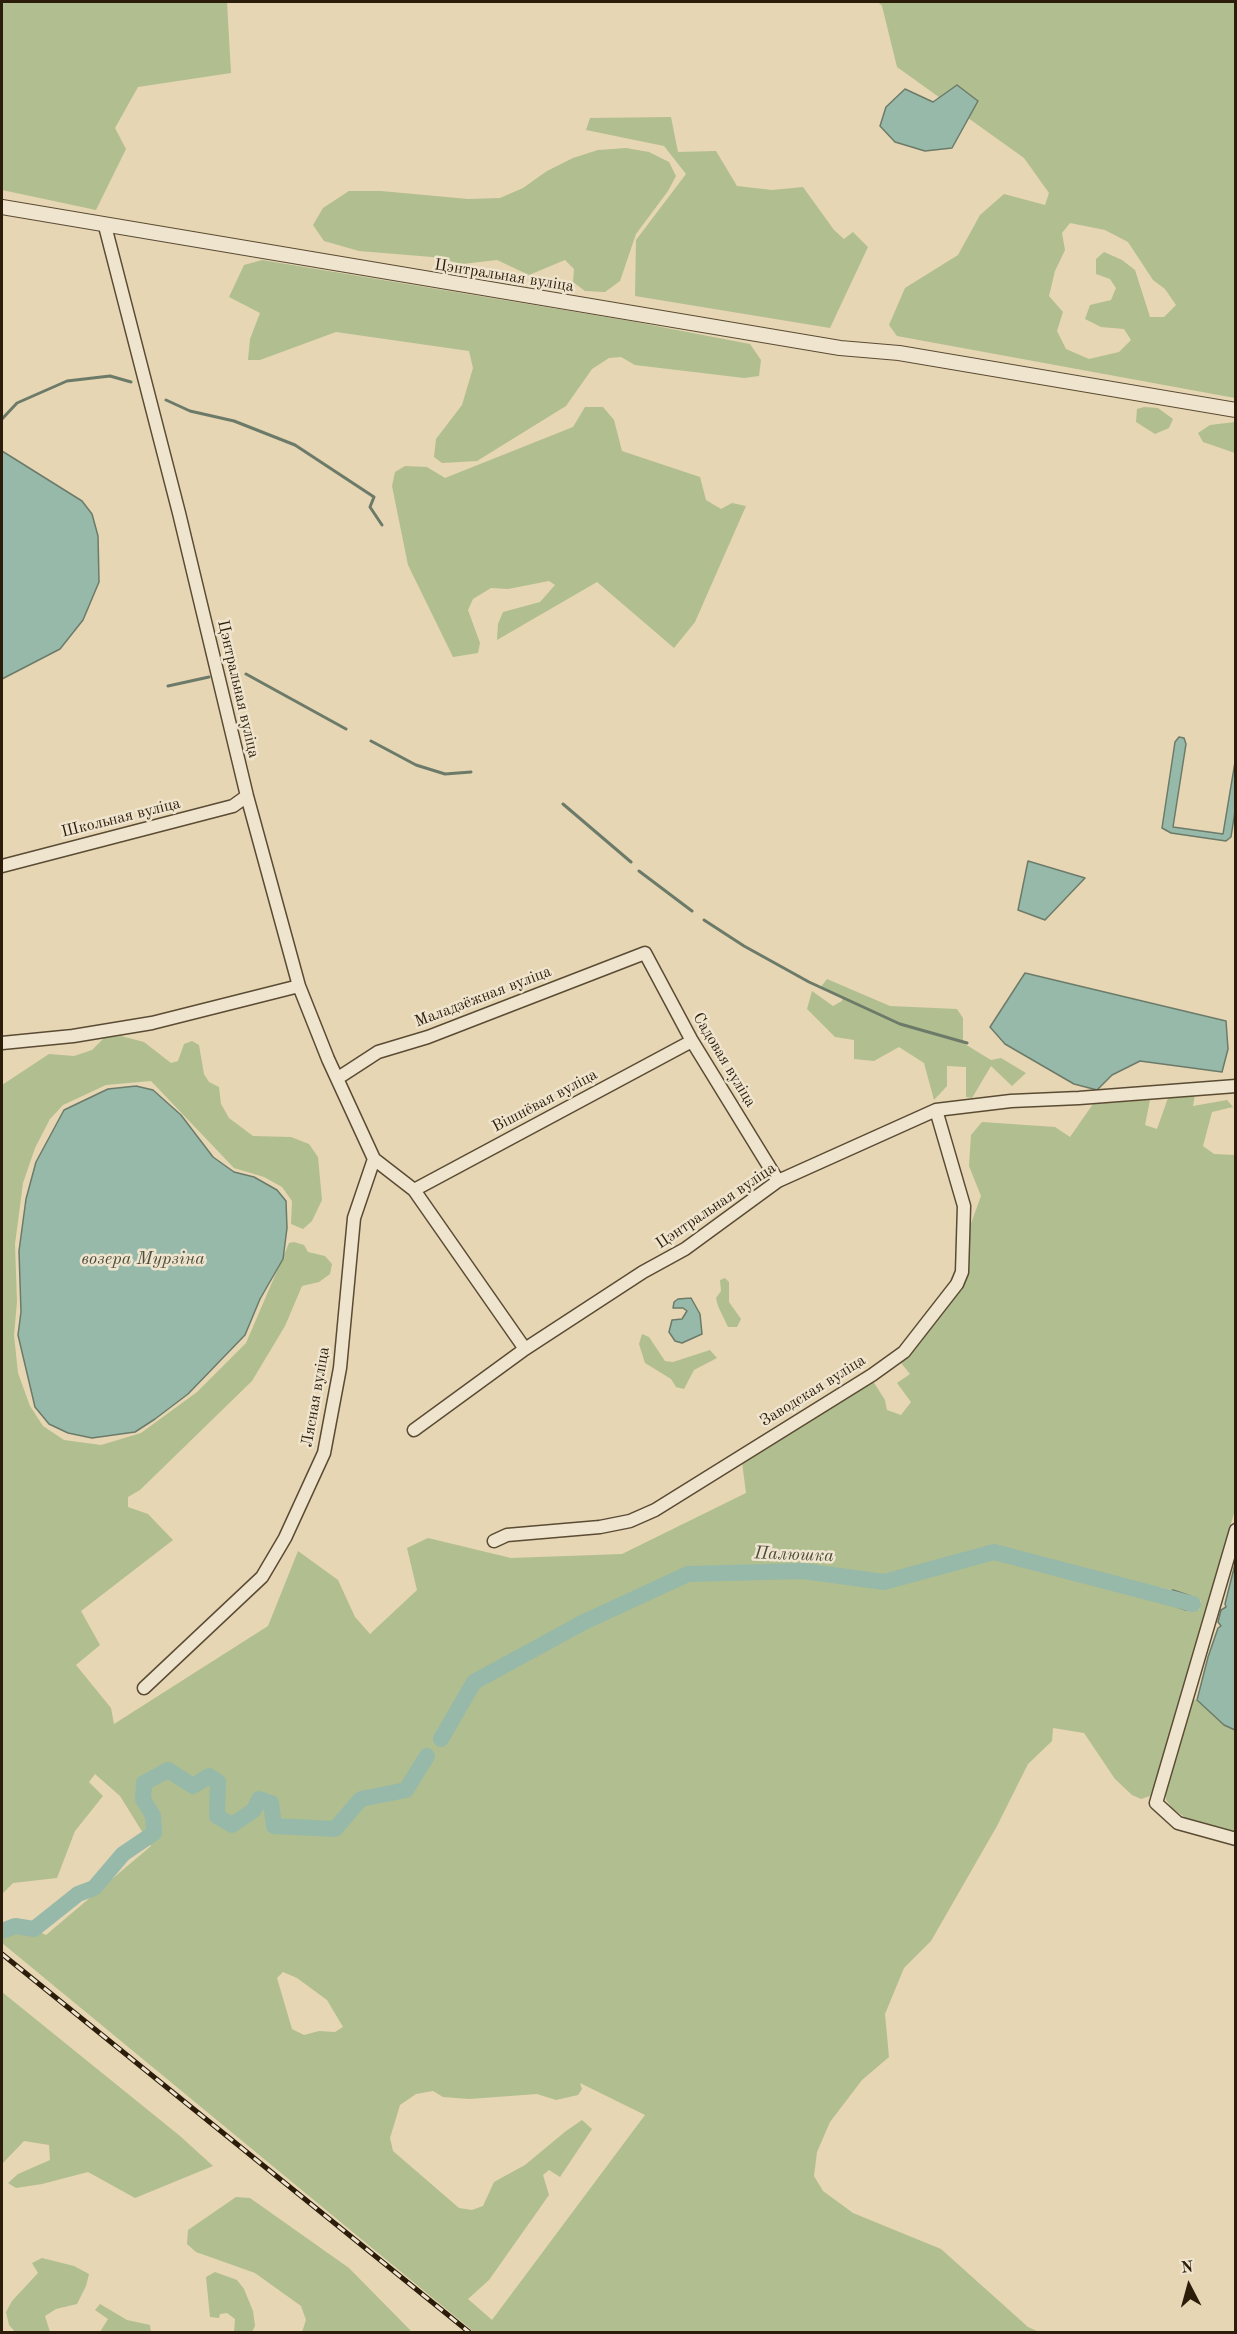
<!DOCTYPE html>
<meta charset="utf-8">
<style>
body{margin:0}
#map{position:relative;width:1237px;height:2334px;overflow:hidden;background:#e6d6b3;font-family:"Old Standard TT",serif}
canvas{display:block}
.frame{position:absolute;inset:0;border:3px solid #2b1d0a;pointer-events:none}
.north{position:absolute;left:1159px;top:2256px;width:60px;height:60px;-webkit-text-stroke:4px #efe4ce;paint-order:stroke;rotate:354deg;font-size:16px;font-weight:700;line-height:24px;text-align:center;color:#2b1d0a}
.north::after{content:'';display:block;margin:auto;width:21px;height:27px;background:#2b1d0a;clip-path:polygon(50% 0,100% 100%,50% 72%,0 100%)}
</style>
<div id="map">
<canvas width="1237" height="2334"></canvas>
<div class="frame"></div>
<div class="north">N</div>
</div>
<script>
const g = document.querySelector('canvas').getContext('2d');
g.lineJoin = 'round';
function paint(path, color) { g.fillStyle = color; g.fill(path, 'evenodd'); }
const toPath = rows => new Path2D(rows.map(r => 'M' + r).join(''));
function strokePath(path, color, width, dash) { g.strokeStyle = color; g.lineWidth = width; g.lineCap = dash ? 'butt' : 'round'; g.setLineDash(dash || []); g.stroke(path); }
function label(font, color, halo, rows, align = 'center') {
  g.font = font + ' "Old Standard TT",serif'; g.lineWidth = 5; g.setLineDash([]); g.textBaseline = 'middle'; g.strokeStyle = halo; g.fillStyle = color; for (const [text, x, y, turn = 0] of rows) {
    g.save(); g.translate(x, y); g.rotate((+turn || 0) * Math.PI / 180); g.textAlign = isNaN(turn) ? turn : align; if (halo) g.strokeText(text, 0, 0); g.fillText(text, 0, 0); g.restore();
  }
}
paint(toPath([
 [2,2,227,2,231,73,138,87,115,128,126,149,96,210,2,190],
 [878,2,1235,2,1235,398,897,336,889,325,905,288,958,255,980,215,1004,194,1045,205,1049,193,1024,158,897,67,882,6],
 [1070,223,1105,230,1128,242,1153,280,1165,289,1176,305,1164,317,1150,317,1135,270,1122,260,1104,252,1096,259,1096,274,1110,279,1116,288,1111,300,1090,305,1085,319,1101,327,1124,329,1131,340,1119,352,1089,359,1066,349,1057,331,1063,312,1049,296,1055,271,1065,250,1062,233],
 [671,117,678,152,716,151,737,186,772,190,803,187,834,230,844,239,853,232,868,247,830,328,635,296,636,240,686,174,664,146,586,130,590,118],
 [626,148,649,152,669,162,676,176,668,191,636,234,620,281,605,292,585,291,573,282,574,269,565,260,529,275,497,260,462,264,432,257,359,251,324,241,313,225,323,208,349,191,381,191,468,199,500,198,523,188,547,171,573,158,598,150],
 [262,260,630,321,750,344,761,360,759,376,744,378,635,365,621,357,609,358,592,369,566,406,477,461,442,463,434,457,436,439,462,405,473,368,469,351,336,332,260,360,248,360,250,339,260,313,229,297,244,265],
 [585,407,603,407,614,420,622,451,700,477,706,500,721,509,732,503,746,506,695,622,674,648,597,582,497,640,498,624,503,612,540,602,555,585,549,581,508,589,491,588,473,599,468,610,480,643,478,653,453,657,408,565,392,486,395,472,405,466,427,467,445,478,573,427],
 [1144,407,1158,408,1173,419,1169,428,1155,434,1136,422,1137,409],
 [1235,422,1235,453,1203,442,1198,433,1210,425],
 [827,979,890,1006,957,1009,963,1018,963,1043,991,1060,1001,1058,1026,1073,1012,1086,991,1066,972,1098,966,1097,966,1067,947,1066,947,1086,934,1100,924,1063,899,1047,874,1061,854,1059,854,1040,835,1037,807,1009,812,991,833,1006,842,1001,843,997,820,988],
 [121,1036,144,1042,171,1063,178,1061,184,1044,192,1041,199,1045,204,1074,209,1082,219,1087,221,1104,229,1118,253,1136,291,1137,309,1144,318,1157,322,1200,312,1221,303,1229,291,1224,292,1201,282,1187,264,1177,234,1168,151,1081,106,1085,63,1105,50,1119,35,1148,23,1183,15,1244,17,1302,14,1335,18,1373,30,1406,43,1426,64,1440,101,1445,141,1433,197,1392,246,1343,289,1243,294,1242,304,1245,308,1252,325,1256,332,1264,330,1274,319,1282,302,1286,285,1326,252,1381,140,1490,128,1497,128,1507,148,1514,173,1540,81,1611,100,1645,76,1665,111,1708,114,1724,268,1626,298,1551,338,1580,355,1617,370,1634,417,1590,407,1548,428,1538,511,1558,622,1554,746,1493,742,1462,873,1381,885,1400,887,1410,901,1415,911,1402,897,1383,910,1374,901,1363,967,1274,969,1229,981,1196,969,1166,971,1135,982,1122,1055,1127,1070,1137,1093,1104,1150,1100,1145,1125,1157,1129,1168,1098,1195,1094,1193,1106,1227,1100,1233,1107,1212,1112,1203,1146,1214,1154,1235,1155,1235,1509,1207,1615,1157,1778,1150,1796,1141,1799,1132,1795,1115,1779,1084,1733,1053,1728,1052,1741,1028,1764,997,1826,931,1941,904,1968,885,2014,889,2057,862,2080,830,2122,817,2152,814,2176,823,2191,853,2213,941,2249,1028,2327,1039,2332,474,2332,2,1943,2,1931,15,1926,34,1929,46,1935,151,1846,120,1796,95,1774,89,1782,103,1796,75,1831,57,1878,13,1883,2,1894,2,1085,49,1054,74,1056,92,1050,104,1038],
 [1159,1587,1191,1595,1201,1601,1199,1610,1186,1610,1155,1601],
 [283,1972,297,1978,327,2000,343,2027,335,2032,319,2031,304,2035,292,2029,277,1978],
 [580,2083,645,2115,492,2320,468,2299,489,2280,549,2195,543,2175,549,2170,560,2177,592,2129,582,2120,566,2131,525,2165,494,2182,483,2206,472,2210,459,2208,393,2151,390,2138,400,2105,416,2094,433,2091,443,2097,469,2099,537,2094,556,2100,578,2095,582,2089],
 [725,1278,729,1282,729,1302,741,1319,737,1327,728,1327,718,1306,716,1298,721,1291,720,1280],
 [642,1334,649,1337,665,1361,673,1362,710,1350,717,1358,694,1370,684,1389,676,1387,671,1379,645,1363,639,1344],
 [1191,1699,1197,1700,1224,1725,1235,1730,1235,1834,1189,1820,1173,1809,1166,1800,1165,1790],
 [2,1992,180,2136,213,2166,135,2198,88,2172,42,2184,16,2188,8,2183,18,2174,50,2160,49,2145,24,2141,2,2164],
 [236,2197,250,2198,349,2268,412,2332,302,2332,306,2320,301,2306,255,2273,196,2252,187,2244,188,2230],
 [42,2258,74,2266,89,2274,86,2286,77,2304,56,2309,45,2316,50,2332,15,2332,9,2325,6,2312,12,2301,38,2273,32,2263],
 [215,2272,237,2280,244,2289,253,2311,255,2326,252,2332,234,2332,235,2319,227,2313,220,2314,219,2318,210,2317,206,2277],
 [100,2304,127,2320,150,2325,151,2332,100,2332,108,2319,95,2310]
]), '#b1be8f');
const water = toPath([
 [957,85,978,101,952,148,925,151,895,142,880,126,886,107,905,89,933,102,957,85],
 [2,451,82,501,92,514,98,536,99,582,83,620,60,649,2,679,2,451],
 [1179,737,1184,738,1186,744,1173,827,1223,834,1235,762,1235,811,1231,837,1226,841,1171,833,1162,828,1175,742,1179,737],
 [1028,861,1085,878,1045,920,1018,910,1028,861],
 [1025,973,1226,1021,1228,1049,1222,1072,1140,1061,1112,1075,1097,1090,1074,1084,1005,1044,990,1027,1025,973],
 [136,1086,153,1090,181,1115,213,1157,234,1172,254,1177,277,1190,286,1201,287,1228,283,1259,260,1299,245,1335,188,1394,155,1419,135,1432,92,1438,68,1433,49,1424,35,1407,18,1335,21,1312,19,1251,26,1199,36,1162,64,1110,108,1089,136,1086],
 [691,1298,700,1314,702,1334,682,1343,675,1341,669,1332,672,1320,682,1319,687,1311,683,1308,673,1308,674,1302,678,1299,691,1298],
 [1235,1564,1235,1730,1224,1725,1197,1700,1208,1657,1218,1628,1221,1626,1218,1622,1221,1610,1226,1607,1225,1604,1235,1564],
 [1173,1590,1191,1596,1194,1599,1192,1608,1186,1610,1168,1604,1165,1594,1173,1590]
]);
paint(water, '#97b9a9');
strokePath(water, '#6c7b69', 1.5);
strokePath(toPath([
 [166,400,190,411,234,421,295,445,374,497,370,507,382,525],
 [2,419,17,403,67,381,110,376,131,382],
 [246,674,346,729],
 [168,686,209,677],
 [371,741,416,765,445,774,471,772],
 [563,804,631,862],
 [639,871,692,911],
 [704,920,744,946,809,982,900,1024,967,1043]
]), '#6c7b69', 3);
strokePath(toPath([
 [441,1739,474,1682,584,1622,688,1574,803,1571,884,1582,994,1552,1193,1604],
 [2,1931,15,1926,34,1929,78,1894,94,1888,123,1854,154,1833,153,1816,143,1799,144,1783,168,1770,193,1786,209,1776,218,1782,217,1816,232,1825,254,1810,259,1799,271,1803,274,1826,335,1829,361,1799,406,1790,427,1756]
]), '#97b9a9', 16);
const minor = toPath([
 [105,226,179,513,247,796,299,986,328,1059,374,1159,414,1190,525,1349,643,1272,685,1249,778,1181,936,1110,1011,1101,1079,1098,1236,1086],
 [2,866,233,806,247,796],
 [2,1043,73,1036,152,1023,299,986],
 [338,1078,378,1052,428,1037,645,953,692,1041,778,1181],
 [414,1190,692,1041],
 [414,1430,525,1349],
 [1236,1530,1156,1803,1178,1823,1236,1839],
 [494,1541,507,1535,600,1527,630,1521,655,1510,872,1375,904,1352,957,1284,962,1272,964,1206,936,1110],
 [144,1688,262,1577,285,1538,324,1453,340,1368,354,1218,374,1159]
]);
const tertiary = toPath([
 [2,207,840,348,899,353,1236,410]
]);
strokePath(minor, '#5a4b34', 15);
strokePath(tertiary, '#5a4b34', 16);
strokePath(minor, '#efe4ce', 12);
strokePath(tertiary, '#efe4ce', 14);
const rail = toPath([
 [2,1954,469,2332]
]);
strokePath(rail, '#2b1d0a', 5);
strokePath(rail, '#efe4ce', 3, [9]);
label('16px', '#2b1d0a', '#efe4ce', [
 ["Цэнтральная вуліца",504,276,9],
 ["Цэнтральная вуліца",238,689,77],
 ["Школьная вуліца",121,818,-14],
 ["Маладзёжная вуліца",483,997,-21],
 ["Садовая вуліца",724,1060,59],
 ["Вішнёвая вуліца",545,1101,-28],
 ["Цэнтральная вуліца",716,1206,-34],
 ["Заводская вуліца",813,1391,-32],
 ["Лясная вуліца",316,1397,-80]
]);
label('italic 18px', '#4b4c3a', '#efe4ce', [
 ["возера Мурзіна",143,1259],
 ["Палюшка",794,1555,2]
]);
</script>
